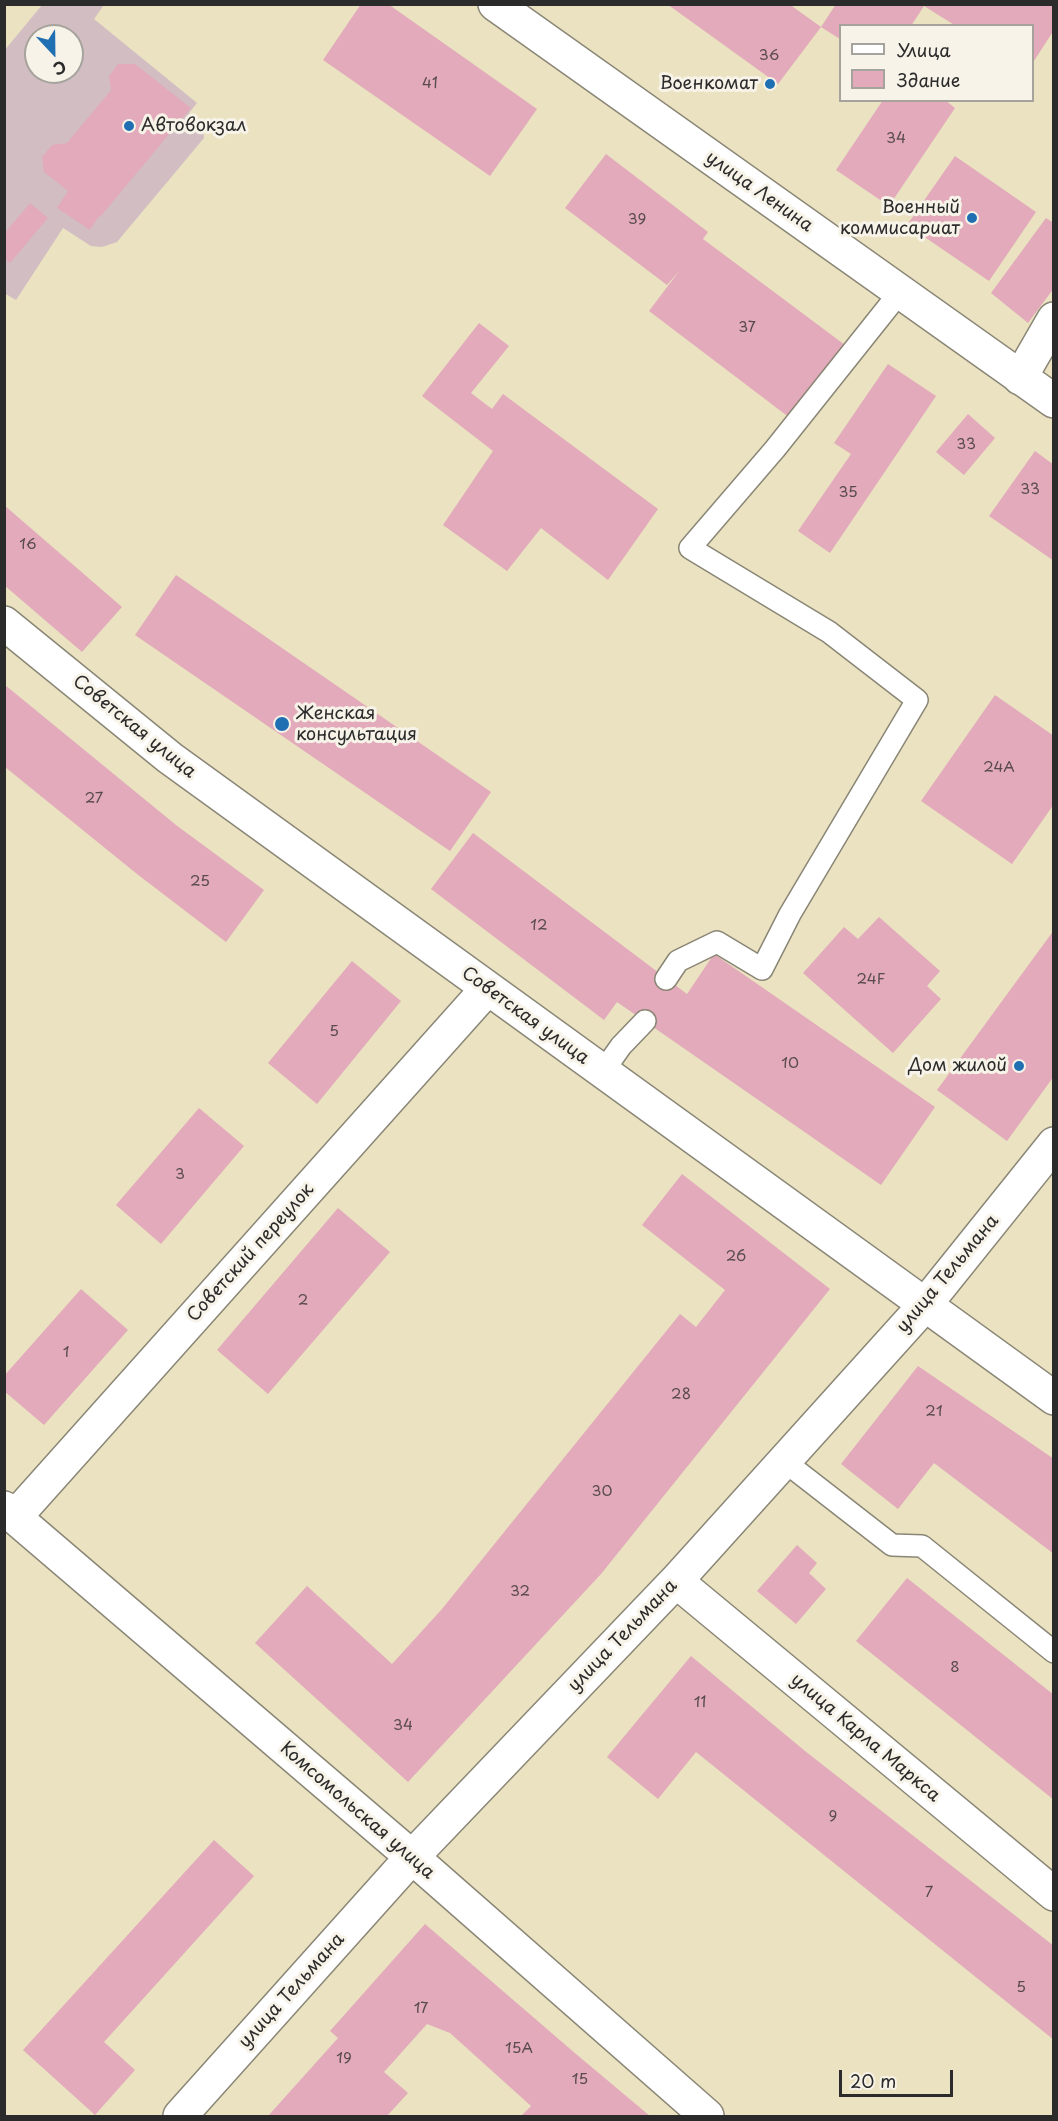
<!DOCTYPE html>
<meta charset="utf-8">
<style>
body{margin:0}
#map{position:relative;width:1058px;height:2121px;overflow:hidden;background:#eae2c1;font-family:"Playpen Sans",sans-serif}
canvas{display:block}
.frame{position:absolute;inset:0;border:6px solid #2b2b2b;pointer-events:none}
.legend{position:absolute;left:839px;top:24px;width:195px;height:78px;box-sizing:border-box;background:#f7f3e8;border:2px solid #a5a39c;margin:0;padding:8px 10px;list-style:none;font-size:18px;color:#2b2b2b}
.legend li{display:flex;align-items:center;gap:12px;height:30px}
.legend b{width:30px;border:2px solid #a5a39c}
.north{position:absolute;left:24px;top:24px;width:60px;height:60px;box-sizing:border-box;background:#f7f3e8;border:2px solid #a5a39c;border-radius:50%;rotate:158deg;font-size:16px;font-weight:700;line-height:24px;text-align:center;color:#2b2b2b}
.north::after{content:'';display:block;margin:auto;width:21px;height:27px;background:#1f6fb2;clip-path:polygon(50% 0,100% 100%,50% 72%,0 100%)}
.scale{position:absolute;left:839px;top:2070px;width:114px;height:27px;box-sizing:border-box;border:3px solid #2b2b2b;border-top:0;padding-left:8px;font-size:18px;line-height:21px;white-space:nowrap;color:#2b2b2b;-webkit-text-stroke:4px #f7f3e8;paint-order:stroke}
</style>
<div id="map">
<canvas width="1058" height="2121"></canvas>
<div class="frame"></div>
<ul class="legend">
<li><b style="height:8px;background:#fff"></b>Улица</li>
<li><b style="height:16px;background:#e2aaba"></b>Здание</li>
</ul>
<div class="north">С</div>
<div class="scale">20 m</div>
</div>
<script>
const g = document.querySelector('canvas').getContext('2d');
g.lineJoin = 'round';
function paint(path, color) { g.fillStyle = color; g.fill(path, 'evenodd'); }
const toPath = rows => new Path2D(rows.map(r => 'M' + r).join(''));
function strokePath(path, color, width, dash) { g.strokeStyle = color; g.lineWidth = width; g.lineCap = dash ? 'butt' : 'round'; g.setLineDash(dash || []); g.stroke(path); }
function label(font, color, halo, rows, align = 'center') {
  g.font = font + ' "Playpen Sans",sans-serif'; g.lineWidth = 6; g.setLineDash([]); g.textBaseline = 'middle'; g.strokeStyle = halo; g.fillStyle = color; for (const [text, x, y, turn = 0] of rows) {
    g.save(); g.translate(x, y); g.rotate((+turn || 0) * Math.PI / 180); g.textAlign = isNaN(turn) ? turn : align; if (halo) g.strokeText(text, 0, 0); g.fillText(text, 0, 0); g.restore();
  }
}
paint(toPath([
 [42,5,104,5,94,19,197,103,189,113,202,122,204,138,117,242,102,247,91,246,63,228,16,300,4,293,4,51],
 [36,36,72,36,72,72,36,72]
]), '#d2bec2');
paint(toPath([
 [361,4,388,4,537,109,490,176,323,60],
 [667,4,789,4,821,27,778,84],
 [836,4,1054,4,1054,30,1032,64,1032,26,956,26,924,6,911,26,840,26,840,39,821,27],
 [118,64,135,64,191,108,100,217,99,216,90,230,57,208,68,191,44,172,42,157,52,145,67,143,111,90,109,76],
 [883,100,945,100,955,108,889,206,836,170],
 [606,154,708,232,703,239,845,345,790,418,649,311,680,270,667,285,565,208],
 [955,156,1036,212,989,281,907,225],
 [30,203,48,218,10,263,4,258,4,234],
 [1046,218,1054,223,1054,288,1028,323,991,293],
 [479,323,509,346,471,393,492,409,503,394,658,509,608,580,541,528,507,571,443,525,493,451,422,396],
 [888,364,936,396,830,553,798,531,851,454,834,443],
 [968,414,995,438,964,475,936,452],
 [1035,451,1054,465,1054,561,989,516],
 [4,505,122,607,82,652,4,585],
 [176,575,491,792,450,851,135,635],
 [5,685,176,825,264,890,226,942,137,874,5,767],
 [995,695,1054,736,1054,804,1012,864,921,801],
 [473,833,687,994,714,954,935,1107,881,1185,617,1002,604,1020,431,889],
 [879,917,940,971,927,986,941,999,893,1053,803,973,844,927,858,939],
 [1054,930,1054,1076,1007,1141,937,1090],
 [352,961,401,1001,317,1104,268,1063],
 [199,1108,244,1146,161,1244,116,1205],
 [682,1174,830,1289,601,1574,408,1782,255,1643,307,1586,392,1664,442,1609,680,1314,696,1327,725,1290,642,1225],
 [338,1208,390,1252,268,1394,217,1350],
 [81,1289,128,1330,44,1425,4,1391,4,1376],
 [918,1366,1054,1459,1054,1554,934,1463,898,1509,841,1464],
 [797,1545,817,1563,809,1573,826,1589,796,1624,757,1591],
 [907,1578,1054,1695,1054,1800,856,1641],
 [691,1656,805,1751,1054,1946,1054,2040,696,1752,658,1799,607,1757],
 [214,1840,254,1876,104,2042,135,2070,95,2115,23,2050],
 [425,1924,576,2054,650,2116,521,2116,531,2106,450,2033,427,2024,384,2072,408,2093,387,2116,268,2116,338,2038,330,2031]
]), '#e2aaba');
const lane = toPath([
 [666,979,678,961,717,942,762,969,790,914,917,700,829,632,690,548,775,449,900,292],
 [602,1073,621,1046,645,1021],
 [784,1461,892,1545,922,1546,1054,1652]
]);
const street = toPath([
 [1020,378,1054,319],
 [4,623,170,758,1054,1398],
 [4,1508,412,1857,707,2116],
 [15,1517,487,989],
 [676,1581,1054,1894],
 [180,2116,412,1857,676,1581,924,1306,1054,1144]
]);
const primary = toPath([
 [495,4,1054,401]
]);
strokePath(lane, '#8a8676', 24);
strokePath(street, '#8a8676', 36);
strokePath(primary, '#8a8676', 36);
strokePath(lane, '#fff', 21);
strokePath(street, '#fff', 33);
strokePath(primary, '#fff', 33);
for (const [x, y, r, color] of [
 [770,84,6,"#1f6fb2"],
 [129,126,6,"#1f6fb2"],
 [972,218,6,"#1f6fb2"],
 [282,724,8,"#1f6fb2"],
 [1019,1066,6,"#1f6fb2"]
]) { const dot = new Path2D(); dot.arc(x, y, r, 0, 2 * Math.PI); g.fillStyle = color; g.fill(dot); strokePath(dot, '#f7f3e8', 2); }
label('15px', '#594b4f', null, [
 ["36",769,56],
 ["41",430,84],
 ["34",896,139],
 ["39",637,220],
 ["37",747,328],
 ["33",966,445],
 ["33",1030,490],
 ["35",848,493],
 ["16",28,545],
 ["24А",999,768],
 ["27",94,799],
 ["25",200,882],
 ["12",539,926],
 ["24F",871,980],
 ["5",334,1032],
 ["10",790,1064],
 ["3",180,1175],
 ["26",736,1257],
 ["2",303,1301],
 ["1",66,1353],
 ["28",681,1395],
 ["21",934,1412],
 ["30",602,1492],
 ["32",520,1592],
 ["8",955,1668],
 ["11",700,1703],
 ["34",403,1726],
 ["9",833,1817],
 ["7",929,1893],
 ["5",1021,1988],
 ["17",421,2009],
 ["15А",519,2049],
 ["19",344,2059],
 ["15",580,2080]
]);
label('18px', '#2b2b2b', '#f7f3e8', [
 ["Военкомат",758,84],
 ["Автовокзал",141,126,"left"],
 ["Военный",960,208],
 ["коммисариат",960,229],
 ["Женская",296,714,"left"],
 ["консультация",296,735,"left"],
 ["Дом жилой",1007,1066]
], 'right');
label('18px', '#2b2b2b', '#f7f3e8', [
 ["улица Ленина",759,192,35],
 ["Советская улица",134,727,39],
 ["Советская улица",525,1016,36],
 ["Советский переулок",251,1253,-48],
 ["улица Тельмана",948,1274,-50],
 ["улица Тельмана",623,1636,-46],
 ["улица Карла Маркса",865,1738,40],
 ["Комсомольская улица",357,1811,41],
 ["улица Тельмана",292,1991,-48]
]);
</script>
